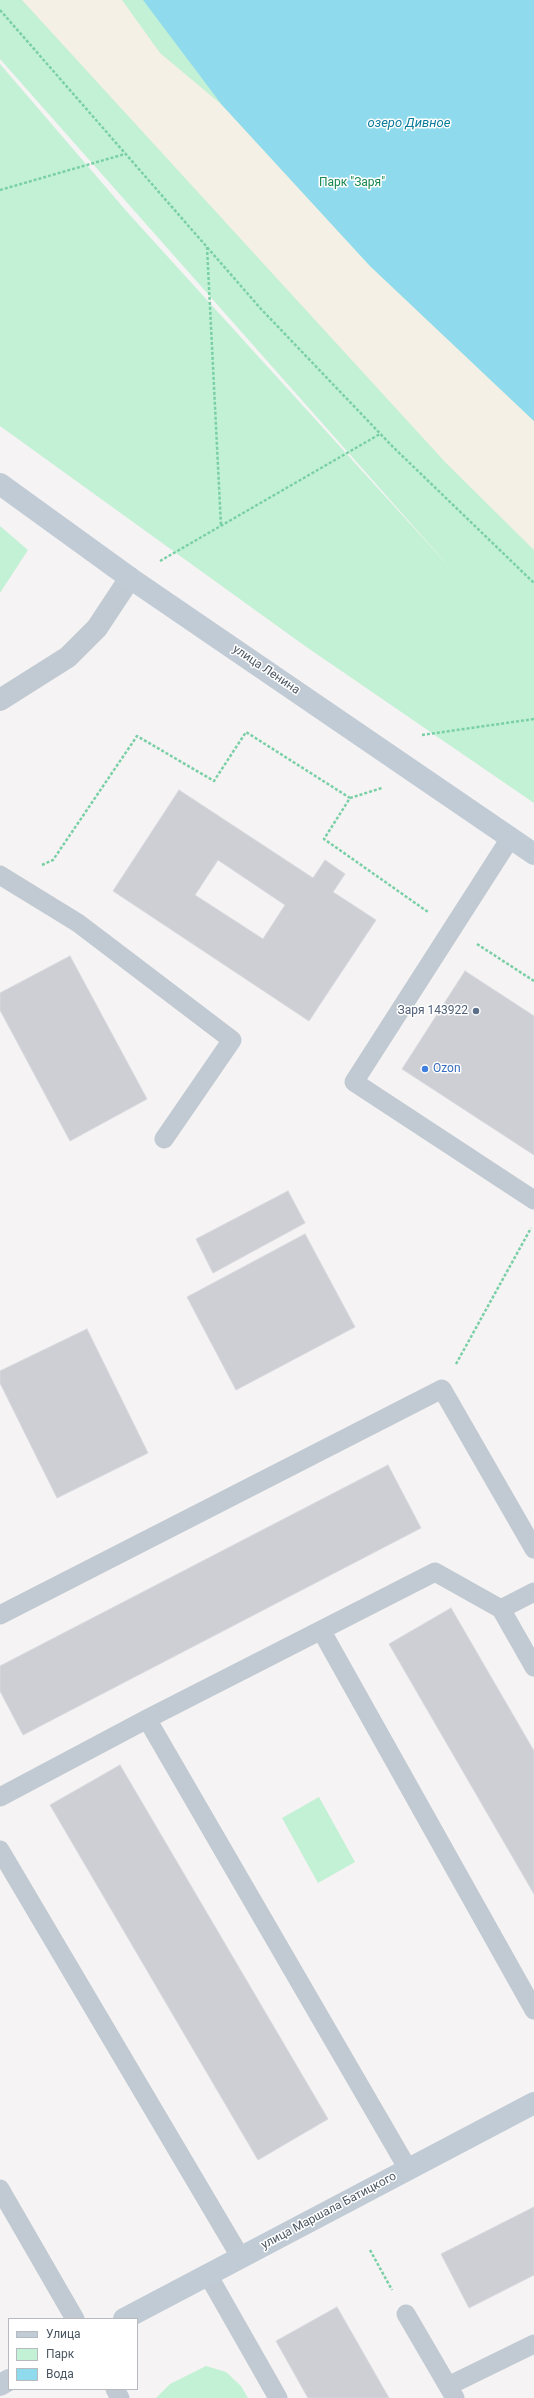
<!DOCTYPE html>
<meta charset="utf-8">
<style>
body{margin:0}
#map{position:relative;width:534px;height:2398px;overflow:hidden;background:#f5f3f3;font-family:Roboto,sans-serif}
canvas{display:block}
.legend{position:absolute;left:8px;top:2318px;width:130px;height:72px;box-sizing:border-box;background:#fff;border:1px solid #b7bbc0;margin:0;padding:5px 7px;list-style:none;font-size:12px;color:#4a5661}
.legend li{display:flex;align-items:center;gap:8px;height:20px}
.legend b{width:20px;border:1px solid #b7bbc0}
</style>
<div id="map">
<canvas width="534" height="2398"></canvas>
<ul class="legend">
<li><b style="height:5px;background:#c1cbd6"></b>Улица</li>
<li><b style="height:11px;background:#c3f1d5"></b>Парк</li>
<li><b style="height:11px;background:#90daee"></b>Вода</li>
</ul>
</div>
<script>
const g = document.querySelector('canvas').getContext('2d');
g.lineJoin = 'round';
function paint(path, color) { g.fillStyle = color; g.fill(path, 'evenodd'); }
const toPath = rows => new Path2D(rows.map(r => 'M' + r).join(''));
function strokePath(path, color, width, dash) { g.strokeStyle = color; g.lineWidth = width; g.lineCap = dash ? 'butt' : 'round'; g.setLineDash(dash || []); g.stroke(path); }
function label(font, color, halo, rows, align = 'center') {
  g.font = font + ' Roboto,sans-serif'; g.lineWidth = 3; g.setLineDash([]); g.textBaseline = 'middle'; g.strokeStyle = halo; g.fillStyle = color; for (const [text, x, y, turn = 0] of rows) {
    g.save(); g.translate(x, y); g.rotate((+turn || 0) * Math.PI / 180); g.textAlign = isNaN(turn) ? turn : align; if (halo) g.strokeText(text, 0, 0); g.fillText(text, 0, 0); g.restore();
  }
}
paint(toPath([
 [0,0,534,0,534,803,305,646,0,426,0,64,128,213,453,571,0,59],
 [0,526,28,550,0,593],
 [319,1797,355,1862,318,1883,282,1818],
 [206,2366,226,2372,241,2386,248,2398,156,2398,170,2384]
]), '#c3f1d5');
paint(toPath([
 [22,0,122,0,160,53,222,105,370,266,534,421,534,550,446,463]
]), '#f5f0e5');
paint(toPath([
 [143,0,534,0,534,421,370,266,222,105]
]), '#90daee');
const building = toPath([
 [179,790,313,878,325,860,345,874,333,892,376,920,309,1021,113,891,179,790],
 [218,860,285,905,263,939,195,895,218,860],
 [70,956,147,1099,70,1141,0,1010,0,993,70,956],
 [465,971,534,1016,534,1155,402,1069,465,971],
 [288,1191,305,1223,213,1273,196,1239,288,1191],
 [305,1234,355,1327,236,1390,187,1297,305,1234],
 [87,1329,148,1453,57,1498,0,1383,0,1371,87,1329],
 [388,1465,421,1528,23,1735,0,1691,0,1666,388,1465],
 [451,1608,534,1751,534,1894,389,1644,451,1608],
 [120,1765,328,2119,258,2160,50,1805,120,1765],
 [534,2207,534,2275,469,2308,441,2254,534,2207],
 [337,2307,389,2398,308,2398,276,2341,337,2307]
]);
paint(building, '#cdcfd5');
strokePath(building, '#d7d9de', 1);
strokePath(toPath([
 [0,10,261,309,392,446,534,583],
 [0,190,125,154],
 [207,247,221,526],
 [160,561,380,434],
 [422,735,534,719],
 [350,798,382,788],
 [42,865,53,860,137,736,214,781,246,732,350,798,324,839,428,912],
 [477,944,534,981],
 [456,1364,531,1228],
 [370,2250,392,2290]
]), '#7ad0a6', 2.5, [3, 2]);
strokePath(toPath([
 [511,837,354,1082,534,1200],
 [0,875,78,923,232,1040,164,1139],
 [501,1609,534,1592],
 [0,1615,442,1389,534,1549],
 [321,1630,534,2010],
 [147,1719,408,2169],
 [0,1797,147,1719,435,1572,501,1609,534,1667],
 [0,1850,241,2258],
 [0,2189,75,2319],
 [208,2275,278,2398],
 [406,2314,455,2398],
 [448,2386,534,2344],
 [115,2389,120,2398]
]), '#c1cad2', 19);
strokePath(toPath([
 [0,700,68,657,97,628,130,578]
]), '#c1cad2', 22);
strokePath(toPath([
 [0,484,130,578,534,854],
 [124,2319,534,2103],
 [0,2385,9,2380]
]), '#c1cbd6', 22);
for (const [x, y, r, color] of [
 [476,1011,4,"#5c6f8a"],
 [425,1069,4,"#3f7fe0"]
]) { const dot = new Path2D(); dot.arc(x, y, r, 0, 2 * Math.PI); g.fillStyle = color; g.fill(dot); strokePath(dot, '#fff', 1.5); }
label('12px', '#17864f', '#fff', [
 ["Парк \"Заря\"",352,183]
]);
label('12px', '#4a5661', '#fff', [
 ["улица Ленина",266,670,34],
 ["улица Маршала Батицкого",329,2211,-28]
]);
label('12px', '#4e5e75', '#fff', [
 ["Заря 143922",468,1011]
], 'right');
label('12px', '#366cbe', '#fff', [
 ["Ozon",433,1069]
], 'left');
label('italic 13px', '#0c7c9b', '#fff', [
 ["озеро Дивное",409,124]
]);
</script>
